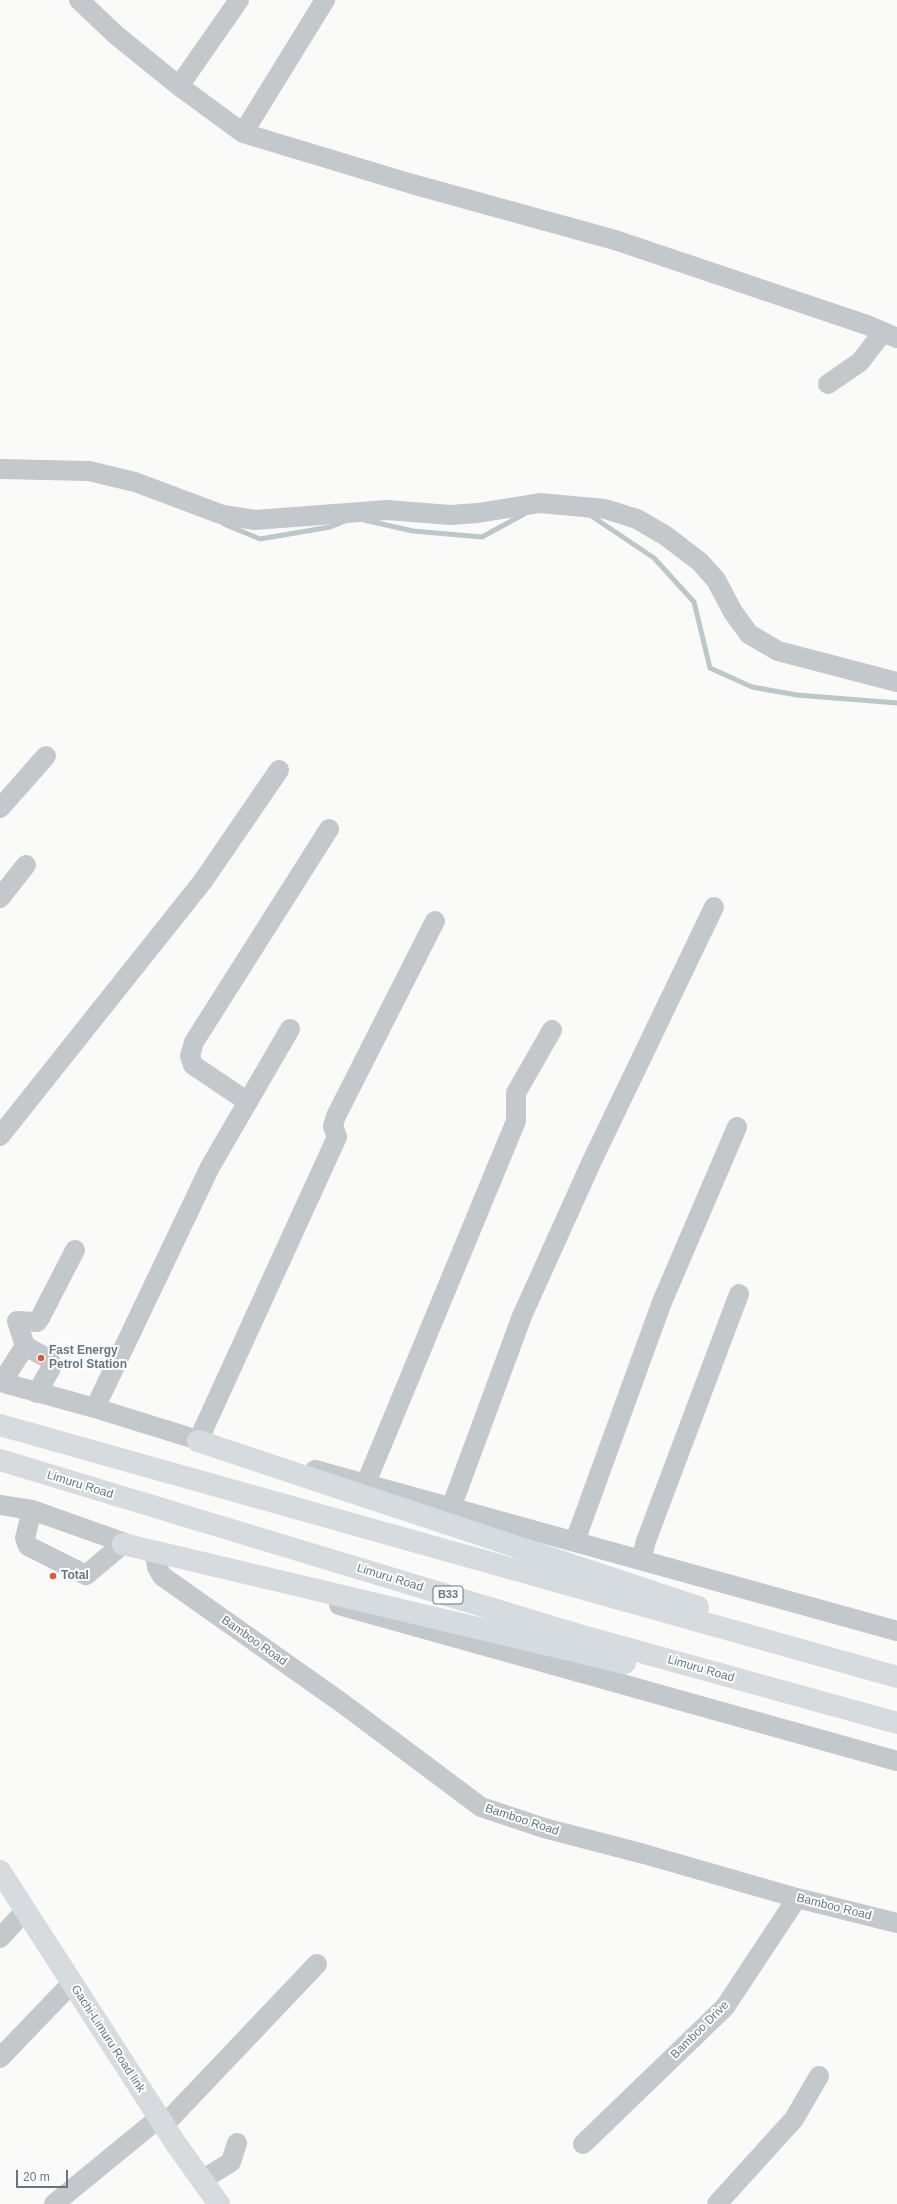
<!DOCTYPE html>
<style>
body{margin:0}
#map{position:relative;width:897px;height:2204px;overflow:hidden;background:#fafaf8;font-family:Helvetica,sans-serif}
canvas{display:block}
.scale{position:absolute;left:16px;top:2170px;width:52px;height:18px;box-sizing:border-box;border:2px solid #657683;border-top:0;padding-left:5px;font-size:12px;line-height:14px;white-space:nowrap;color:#657683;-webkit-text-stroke:3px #fff;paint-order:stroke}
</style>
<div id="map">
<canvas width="897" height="2204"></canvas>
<div class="scale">20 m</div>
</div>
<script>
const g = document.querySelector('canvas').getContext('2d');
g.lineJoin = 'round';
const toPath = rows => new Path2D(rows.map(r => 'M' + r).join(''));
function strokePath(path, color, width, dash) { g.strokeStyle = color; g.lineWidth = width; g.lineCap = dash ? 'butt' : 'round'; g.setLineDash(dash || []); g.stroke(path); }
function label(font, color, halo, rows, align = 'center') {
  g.font = font + ' Helvetica,sans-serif'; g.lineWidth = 4; g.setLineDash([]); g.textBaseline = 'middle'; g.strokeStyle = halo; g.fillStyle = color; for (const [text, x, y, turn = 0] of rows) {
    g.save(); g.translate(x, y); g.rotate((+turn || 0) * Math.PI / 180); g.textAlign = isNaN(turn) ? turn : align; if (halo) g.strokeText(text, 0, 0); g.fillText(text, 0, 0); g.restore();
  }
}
strokePath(toPath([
 [590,515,654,558,694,602,710,668,752,687,797,695,897,703],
 [364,520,413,531,482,537,524,514],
 [224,524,260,539,330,527,345,521]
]), '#bbc7cb', 5);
strokePath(toPath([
 [79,0,116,35,179,86,243,133,412,184,615,240,867,325,897,338],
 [179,86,239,0],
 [243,133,325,0],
 [828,384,860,362,883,332],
 [0,469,89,471,135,482,223,515,255,520,387,510,450,515,478,513,540,503,605,509,637,519,666,536,700,562,716,580,733,612,749,634,778,651,897,682],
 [0,808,46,756],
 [0,898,26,865],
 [248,1102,193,1065,190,1056,194,1042,329,829],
 [0,1136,203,881,279,770],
 [25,1346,49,1359,51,1363,51,1368,37,1393],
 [0,1382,95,1408,214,1445],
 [2,1382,25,1346,17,1321,37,1322,40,1318,75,1250],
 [95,1408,210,1167,290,1029],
 [198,1441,337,1137,333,1126,336,1116,435,921],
 [315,1470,897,1631],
 [366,1483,516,1121,516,1093,552,1030],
 [0,1505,32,1510,139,1548],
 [451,1508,522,1316,591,1163,714,907],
 [32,1510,25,1538,28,1546,86,1575,123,1544],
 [575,1541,662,1302,737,1127],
 [155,1553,157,1567,162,1576,342,1703,481,1807,544,1828,644,1854,797,1898,897,1923],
 [641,1560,646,1541,739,1294],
 [339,1605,897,1761],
 [0,1938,25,1911],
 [0,2058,71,1984],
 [164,2125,317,1964],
 [583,2144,725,2007,797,1898],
 [202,2180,231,2162,237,2143],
 [54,2204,159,2118],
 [717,2204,794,2119,819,2076]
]), '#c3c8cc', 20);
strokePath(toPath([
 [0,1871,176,2144,219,2204]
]), '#d6dbdf', 22);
strokePath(toPath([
 [0,1425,897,1677],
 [198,1441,698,1607],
 [0,1460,579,1635,897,1723],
 [123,1544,625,1663]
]), '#d6dbdf', 22);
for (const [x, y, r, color] of [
 [41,1358,4,"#e4572e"],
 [53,1576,4,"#e4572e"]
]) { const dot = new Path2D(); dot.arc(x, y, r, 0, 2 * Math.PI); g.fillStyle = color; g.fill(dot); strokePath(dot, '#fff', 1.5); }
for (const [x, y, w] of [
 [448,1595,30]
]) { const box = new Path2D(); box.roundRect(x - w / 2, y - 9, w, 18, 3); g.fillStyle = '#fff'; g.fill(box); strokePath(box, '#657683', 1); }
label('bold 11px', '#657683', null, [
 ["B33",448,1595]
]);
label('bold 12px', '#657683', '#fff', [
 ["Fast Energy",49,1351],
 ["Petrol Station",49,1365],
 ["Total",61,1576]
], 'left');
label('12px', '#657683', '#fff', [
 ["Limuru Road",80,1485,17],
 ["Limuru Road",390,1578,17],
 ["Bamboo Road",254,1641,35],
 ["Limuru Road",701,1669,16],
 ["Bamboo Road",522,1820,18],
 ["Bamboo Road",834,1907,14],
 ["Bamboo Drive",700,2030,-45],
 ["Gachi-Limuru Road link",108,2039,57]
]);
</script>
